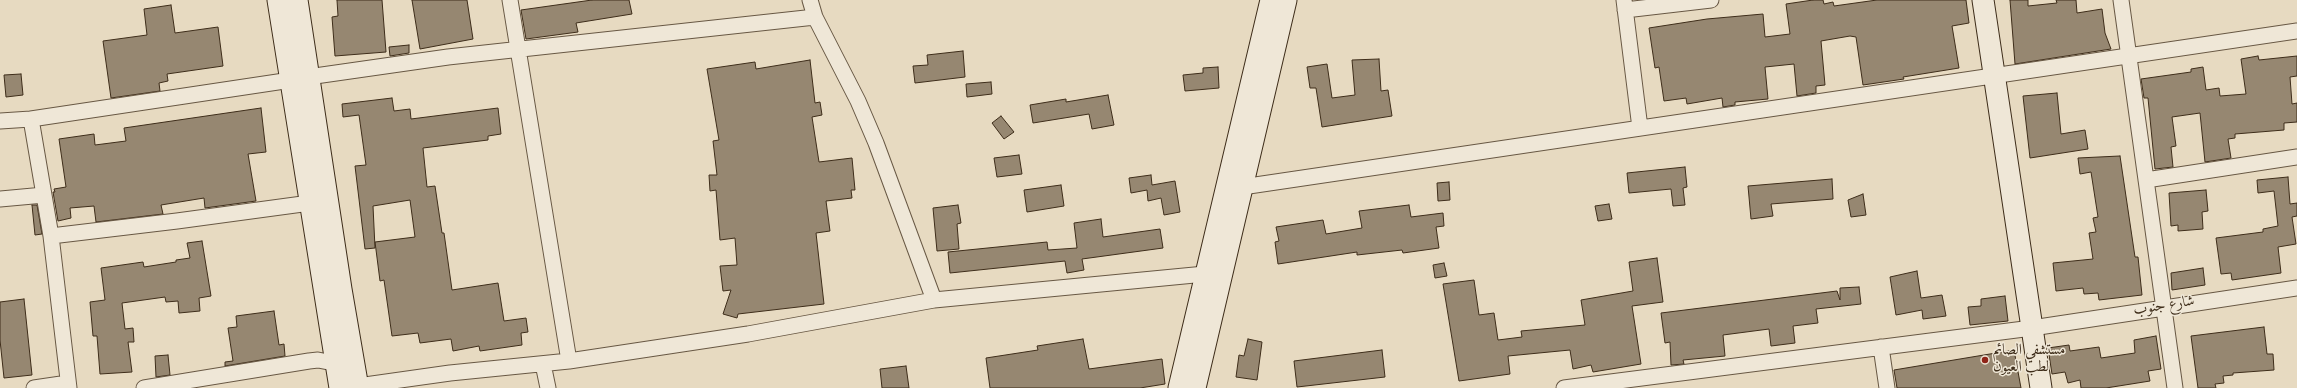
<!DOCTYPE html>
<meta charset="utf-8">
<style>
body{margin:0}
canvas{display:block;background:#e7dac1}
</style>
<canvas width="2297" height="388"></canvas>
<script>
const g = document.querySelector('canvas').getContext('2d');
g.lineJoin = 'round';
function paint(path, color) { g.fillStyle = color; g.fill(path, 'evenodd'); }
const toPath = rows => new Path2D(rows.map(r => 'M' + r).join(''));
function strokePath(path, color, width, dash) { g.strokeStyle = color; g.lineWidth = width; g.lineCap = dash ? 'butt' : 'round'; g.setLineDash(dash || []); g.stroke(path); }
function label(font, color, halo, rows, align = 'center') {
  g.font = font + ' "Sorts Mill Goudy",Amiri,serif'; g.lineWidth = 3; g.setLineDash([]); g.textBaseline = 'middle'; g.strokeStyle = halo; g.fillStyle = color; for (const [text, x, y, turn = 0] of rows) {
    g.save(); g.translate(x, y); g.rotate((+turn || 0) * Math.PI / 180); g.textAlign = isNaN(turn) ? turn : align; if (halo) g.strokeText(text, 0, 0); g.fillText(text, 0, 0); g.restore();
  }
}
const building = toPath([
 [337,0,382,0,386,52,335,56,332,17,338,16,337,0],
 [412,0,467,0,473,39,420,49,412,0],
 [592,0,629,0,632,14,576,23,578,32,526,39,521,10,592,0],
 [1813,0,1823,0,1824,4,1833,2,1834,6,1877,0,1966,0,1969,23,1952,26,1959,68,1903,77,1904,79,1863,85,1856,37,1850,36,1821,41,1825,85,1816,86,1816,93,1797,96,1794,64,1765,67,1768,99,1735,102,1735,105,1723,107,1722,98,1687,104,1686,98,1664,101,1659,67,1655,68,1649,28,1707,19,1763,14,1765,37,1790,34,1786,4,1813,0],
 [2010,0,2028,0,2028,6,2057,3,2056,0,2076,0,2077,13,2102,9,2105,33,2111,49,2015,64,2010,0],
 [171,5,175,33,218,27,223,66,167,74,168,81,159,83,160,91,111,98,103,41,147,35,144,9,171,5],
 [409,45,409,53,390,56,389,47,409,45],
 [963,51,965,77,915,83,913,66,928,65,927,55,963,51],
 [2258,56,2259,60,2297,56,2297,76,2290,77,2292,104,2297,103,2297,122,2284,123,2284,130,2235,134,2235,138,2228,139,2231,158,2205,162,2200,113,2172,117,2176,146,2171,147,2173,167,2155,169,2148,98,2144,98,2141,79,2191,72,2191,69,2203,67,2206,90,2219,88,2220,96,2246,94,2241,59,2258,56],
 [1379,59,1381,91,1388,90,1392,116,1322,127,1316,88,1310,88,1307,67,1327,64,1332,98,1355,95,1352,60,1379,59],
 [810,60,815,103,820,102,822,115,812,117,819,162,852,158,855,190,851,190,852,198,826,201,830,231,816,233,824,304,738,314,737,318,723,314,731,290,723,291,720,266,737,265,735,238,720,240,716,190,710,191,709,175,717,175,713,141,719,140,707,69,755,62,756,69,810,60],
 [1218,67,1219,88,1185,91,1183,75,1203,73,1203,68,1218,67],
 [21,74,23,95,6,97,4,75,21,74],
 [991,82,992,94,967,97,966,84,991,82],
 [2057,93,2061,134,2085,130,2088,149,2030,158,2023,96,2057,93],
 [1108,95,1114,125,1092,129,1089,114,1033,123,1030,105,1066,99,1066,102,1108,95],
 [392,98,394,111,410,109,411,119,498,108,501,134,488,136,488,140,423,148,427,187,435,186,442,233,444,233,452,290,498,283,504,321,526,318,528,332,521,333,522,345,480,351,479,346,453,351,451,339,420,343,418,333,392,336,384,280,380,281,375,242,415,237,410,200,373,206,375,248,365,249,355,166,366,165,359,115,343,117,342,104,392,98],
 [261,108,266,152,248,154,256,201,205,208,204,198,161,205,163,214,96,222,94,206,70,208,71,218,58,221,53,192,55,192,54,189,66,187,59,139,94,134,95,145,126,141,124,128,261,108],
 [1001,116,1014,132,1004,139,992,123,1001,116],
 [1019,155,1022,174,997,177,994,158,1019,155],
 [2120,156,2135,257,2138,257,2142,295,2099,300,2098,293,2084,294,2083,288,2056,291,2053,263,2093,259,2089,233,2096,232,2093,218,2098,217,2091,172,2080,174,2078,158,2120,156],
 [1685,167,1687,187,1683,188,1685,205,1673,206,1671,189,1629,193,1627,173,1685,167],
 [1151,175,1152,185,1175,181,1180,212,1164,215,1161,198,1148,201,1147,190,1131,193,1129,178,1151,175],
 [2288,177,2290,204,2297,203,2297,216,2292,217,2296,244,2278,247,2281,273,2232,280,2231,273,2221,274,2216,238,2263,232,2263,229,2278,226,2274,191,2258,193,2257,180,2288,177],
 [1832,179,1833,199,1771,204,1773,216,1751,219,1748,186,1832,179],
 [1449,182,1450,200,1438,201,1437,183,1449,182],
 [1061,185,1064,206,1027,212,1024,190,1061,185],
 [2206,190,2208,211,2202,212,2203,229,2178,231,2178,225,2171,226,2169,193,2206,190],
 [1863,194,1866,215,1851,217,1848,200,1863,194],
 [1609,204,1612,219,1598,221,1595,206,1609,204],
 [32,205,37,205,42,234,35,235,32,205],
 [958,205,961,223,957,224,959,249,937,251,933,208,958,205],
 [1409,205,1411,217,1443,213,1444,226,1436,227,1439,248,1403,253,1402,250,1357,255,1357,252,1278,264,1275,242,1279,241,1276,227,1323,220,1326,234,1362,228,1359,211,1409,205],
 [1101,219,1103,237,1160,229,1163,248,1082,259,1084,270,1067,273,1065,261,950,273,948,252,1047,242,1048,250,1077,248,1074,223,1101,219],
 [202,241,211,296,199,298,200,311,179,313,178,301,166,302,165,297,122,303,125,329,133,328,134,342,128,342,132,372,100,374,97,336,93,336,90,302,105,300,101,268,143,262,144,267,176,262,176,260,190,258,187,243,202,241],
 [1657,258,1663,302,1632,306,1641,364,1593,372,1591,365,1573,369,1570,350,1508,356,1510,374,1459,381,1443,284,1474,280,1479,315,1494,313,1498,340,1522,337,1521,331,1585,325,1581,300,1633,291,1629,262,1657,258],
 [1444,263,1447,276,1435,278,1433,265,1444,263],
 [2203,268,2205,285,2172,290,2171,273,2203,268],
 [1917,271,1921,298,1942,295,1946,316,1923,319,1922,310,1896,315,1890,277,1917,271],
 [1859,287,1861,304,1816,309,1818,323,1793,326,1795,343,1771,346,1769,329,1723,335,1725,356,1683,360,1684,364,1671,365,1670,342,1665,343,1661,313,1837,291,1840,300,1840,288,1859,287],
 [2005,296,2008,321,1970,325,1968,307,1981,306,1981,299,2005,296],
 [24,299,32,375,4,378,0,340,0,302,24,299],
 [274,311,279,345,284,344,285,356,225,366,225,362,233,361,228,328,237,327,236,316,274,311],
 [2264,327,2267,354,2273,354,2274,370,2233,373,2233,375,2223,376,2224,383,2215,384,2216,388,2198,388,2191,336,2264,327],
 [2156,336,2161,369,2148,371,2150,381,2106,388,2081,388,2080,380,2068,383,2065,372,2052,374,2048,348,2069,345,2070,351,2099,347,2101,358,2135,353,2134,340,2156,336],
 [1083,339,1089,369,1162,359,1165,384,1140,388,990,388,986,358,1038,350,1037,346,1083,339],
 [1248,339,1262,342,1257,380,1236,377,1239,355,1244,356,1248,339],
 [1382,350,1385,377,1297,387,1294,361,1382,350],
 [2014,350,2021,388,1897,388,1894,370,2014,350],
 [168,355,170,375,156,377,155,356,168,355],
 [906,366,909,388,882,388,880,369,906,366]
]);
paint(building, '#968771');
strokePath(building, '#3e2d1a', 1);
const street = toPath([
 [510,0,569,361],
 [810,0,815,17,858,101,876,143,934,300],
 [1624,0,1640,128],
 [2121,0,2175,388],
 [1625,10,1711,0],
 [308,77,448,57,815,17],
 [31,119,51,236,69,388],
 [0,121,31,119,291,80],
 [2146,180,2297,157],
 [1233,186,1242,187,2297,31],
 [0,199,44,195],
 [51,236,177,221,310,203],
 [1881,347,1887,388],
 [543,364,548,388],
 [358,386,450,373,569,361,748,334,934,300,1205,274],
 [34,388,68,383],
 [144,388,309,361,318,360,344,365],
 [1564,388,2032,328,2297,288]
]);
const secondary = toPath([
 [278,0,340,388],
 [297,0,341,289,358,388],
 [1983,0,2041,388],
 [1179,388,1271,0],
 [1195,388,1286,0]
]);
strokePath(street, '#685844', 17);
strokePath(secondary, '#3e2d1a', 23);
strokePath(street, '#efe7d7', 15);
strokePath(secondary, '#efe7d7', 21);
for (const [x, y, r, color] of [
 [1985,360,4,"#8f2418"]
]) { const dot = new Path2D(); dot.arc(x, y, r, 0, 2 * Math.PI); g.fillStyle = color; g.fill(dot); strokePath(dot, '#efe7d7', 1.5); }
label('15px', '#3e2d1a', '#efe7d7', [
 ["شارع جنوب",2164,307,-9]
]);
label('15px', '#3e2d1a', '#efe7d7', [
 ["مستشفي الصائم",1993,351],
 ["لطب العيون",1993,368]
], 'left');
</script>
